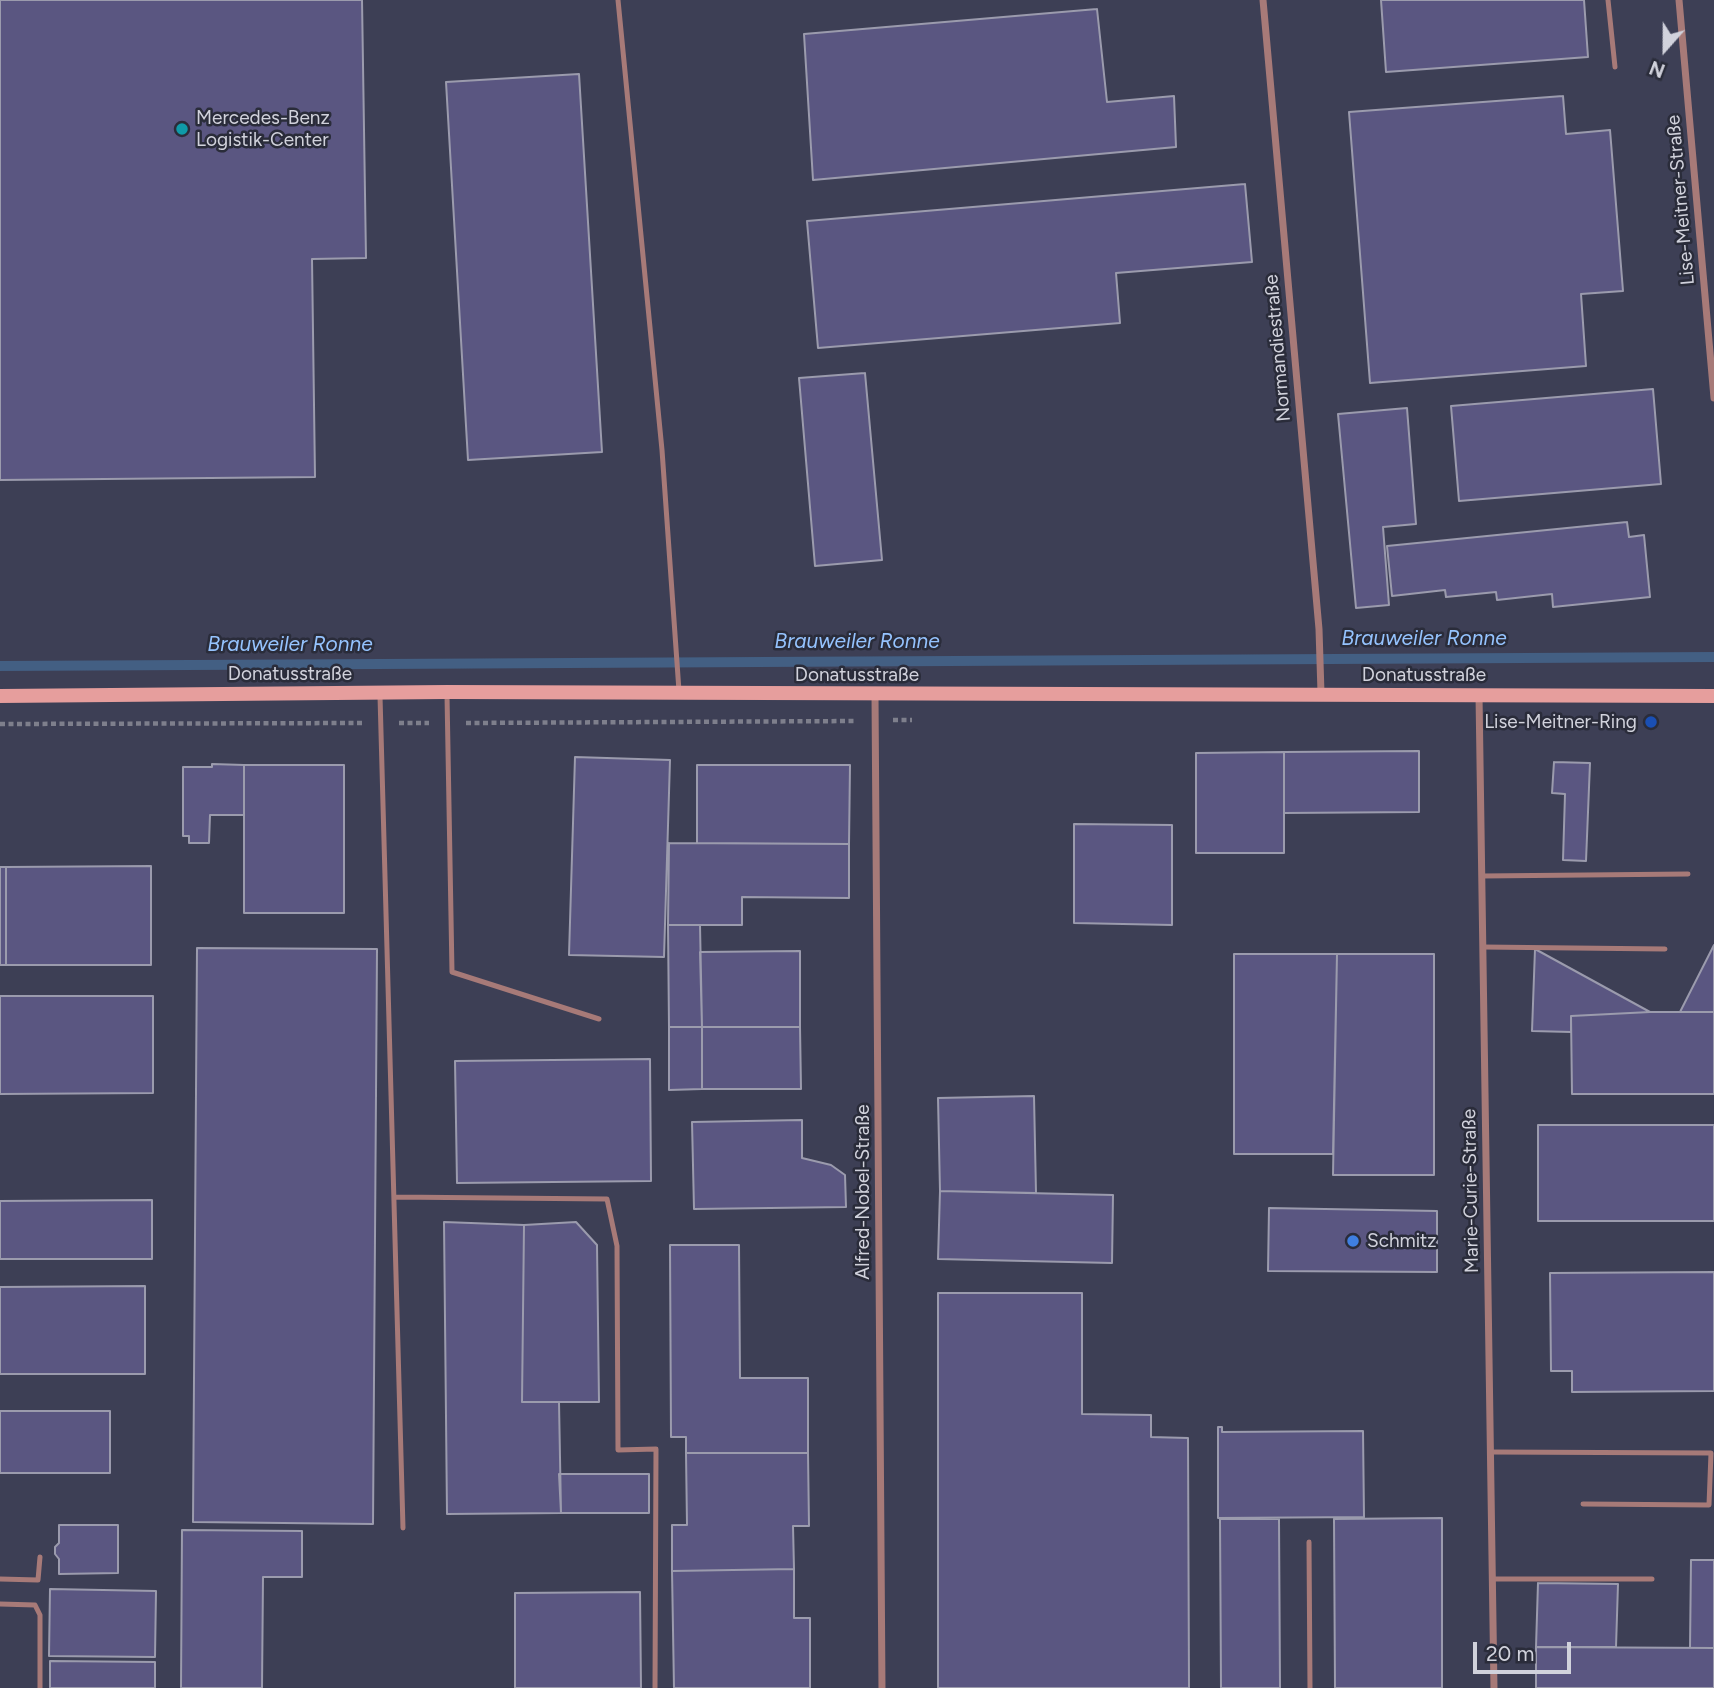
<!DOCTYPE html>
<meta charset="utf-8">
<style>
body{margin:0}
#map{position:relative;width:1714px;height:1688px;overflow:hidden;background:#343645;font-family:Figtree,sans-serif}
canvas{display:block}
.north{position:absolute;left:1630px;top:14px;width:70px;height:70px;-webkit-text-stroke:5px #2a2c3a;paint-order:stroke;rotate:201deg;font-size:19px;font-weight:700;line-height:28px;text-align:center;color:#d1d2dc}
.north::after{content:'';display:block;margin:auto;width:24px;height:32px;background:#d1d2dc;clip-path:polygon(50% 0,100% 100%,50% 72%,0 100%)}
.scale{position:absolute;left:1473px;top:1642px;width:98px;height:32px;box-sizing:border-box;border:4px solid #d1d2dc;border-top:0;padding-left:9px;font-size:21px;line-height:24px;white-space:nowrap;color:#d1d2dc;-webkit-text-stroke:5px #2a2c3a;paint-order:stroke}
</style>
<div id="map">
<canvas width="1714" height="1688"></canvas>
<div class="north">N</div>
<div class="scale">20 m</div>
</div>
<script>
const g = document.querySelector('canvas').getContext('2d');
g.lineJoin = 'round';
function paint(path, color) { g.fillStyle = color; g.fill(path, 'evenodd'); }
const toPath = rows => new Path2D(rows.map(r => 'M' + r).join(''));
function strokePath(path, color, width, dash) { g.strokeStyle = color; g.lineWidth = width; g.lineCap = dash ? 'butt' : 'round'; g.setLineDash(dash || []); g.stroke(path); }
function label(font, color, halo, rows, align = 'center') {
  g.font = font + ' Figtree,sans-serif'; g.lineWidth = 5; g.setLineDash([]); g.textBaseline = 'middle'; g.strokeStyle = halo; g.fillStyle = color; for (const [text, x, y, turn = 0] of rows) {
    g.save(); g.translate(x, y); g.rotate((+turn || 0) * Math.PI / 180); g.textAlign = isNaN(turn) ? turn : align; if (halo) g.strokeText(text, 0, 0); g.fillText(text, 0, 0); g.restore();
  }
}
paint(toPath([
 [0,0,1714,0,1714,1688,0,1688]
]), '#3d3f55');
strokePath(toPath([
 [0,666,1714,657]
]), '#435f83', 10);
const building = toPath([
 [0,0,362,0,366,258,312,259,315,477,0,480,0,0],
 [1381,0,1584,0,1588,57,1386,72,1381,0],
 [1097,9,1107,102,1174,96,1176,147,813,180,804,34,1097,9],
 [579,74,602,452,468,460,446,82,579,74],
 [1563,96,1566,134,1610,130,1623,291,1581,294,1586,366,1370,383,1349,112,1563,96],
 [1245,184,1252,262,1116,273,1120,323,818,348,807,221,1245,184],
 [865,373,882,560,815,566,799,378,865,373],
 [1653,389,1661,484,1459,501,1451,406,1653,389],
 [1407,408,1416,524,1383,527,1389,605,1356,608,1338,414,1407,408],
 [1627,522,1629,537,1644,535,1650,597,1553,607,1552,594,1497,600,1496,592,1446,597,1445,590,1392,596,1387,546,1627,522],
 [1419,751,1419,812,1284,813,1284,752,1419,751],
 [1284,752,1284,853,1196,853,1196,753,1284,752],
 [575,757,670,760,664,957,569,955,575,757],
 [1554,762,1590,763,1586,861,1563,860,1565,794,1552,793,1554,762],
 [212,764,244,765,244,815,210,815,209,843,189,843,189,836,183,836,183,767,212,767,212,764],
 [244,765,344,765,344,913,244,913,244,765],
 [697,765,850,765,849,844,697,843,697,765],
 [1074,824,1172,825,1172,925,1074,923,1074,824],
 [669,843,849,844,849,898,742,897,742,925,668,925,669,843],
 [151,866,151,965,6,965,6,867,151,866],
 [0,867,6,867,6,965,0,965,0,867],
 [668,925,700,925,702,1027,669,1027,668,925],
 [1714,945,1714,1012,1680,1012,1714,945],
 [197,948,377,949,373,1524,193,1522,197,948],
 [1535,949,1650,1012,1571,1016,1571,1032,1532,1031,1535,949],
 [800,951,800,1027,702,1027,700,952,800,951],
 [1234,954,1337,954,1333,1154,1234,1154,1234,954],
 [1337,954,1434,954,1434,1175,1333,1175,1337,954],
 [0,996,153,996,153,1093,0,1094,0,996],
 [1650,1012,1714,1012,1714,1094,1572,1094,1571,1016,1650,1012],
 [669,1027,702,1027,702,1089,669,1090,669,1027],
 [702,1027,800,1027,801,1089,702,1089,702,1027],
 [650,1059,651,1181,457,1183,455,1061,650,1059],
 [1034,1096,1036,1193,940,1191,938,1098,1034,1096],
 [802,1120,802,1158,831,1165,845,1175,846,1207,694,1209,692,1122,802,1120],
 [1538,1125,1714,1125,1714,1221,1538,1221,1538,1125],
 [940,1191,1113,1195,1112,1263,938,1259,940,1191],
 [152,1200,152,1259,0,1259,0,1201,152,1200],
 [1269,1208,1437,1211,1437,1272,1268,1271,1269,1208],
 [444,1222,524,1225,522,1402,559,1402,561,1513,447,1514,444,1222],
 [576,1222,597,1245,599,1402,522,1402,524,1225,576,1222],
 [670,1245,739,1245,740,1378,808,1378,808,1453,686,1453,686,1437,671,1437,670,1245],
 [1714,1272,1714,1391,1572,1392,1572,1371,1551,1371,1550,1273,1714,1272],
 [145,1286,145,1374,0,1374,0,1287,145,1286],
 [938,1293,1082,1293,1082,1414,1151,1415,1151,1437,1188,1438,1189,1688,938,1688,938,1293],
 [0,1411,110,1411,110,1473,0,1473,0,1411],
 [1218,1427,1222,1427,1222,1432,1363,1431,1364,1517,1218,1518,1218,1427],
 [686,1453,808,1453,809,1526,793,1526,794,1569,672,1571,672,1525,687,1525,686,1453],
 [559,1474,649,1474,649,1513,561,1513,559,1474],
 [1442,1518,1442,1688,1335,1688,1334,1519,1442,1518],
 [1220,1519,1279,1519,1280,1688,1221,1688,1220,1519],
 [59,1525,118,1525,118,1573,59,1574,59,1559,55,1554,55,1547,59,1543,59,1525],
 [182,1530,302,1531,302,1577,263,1577,262,1688,181,1688,182,1530],
 [1691,1560,1714,1560,1714,1648,1690,1648,1691,1560],
 [794,1569,794,1618,810,1618,810,1688,674,1688,672,1571,794,1569],
 [1538,1583,1618,1584,1616,1647,1536,1647,1538,1583],
 [50,1589,156,1591,155,1657,49,1656,50,1589],
 [640,1592,641,1688,515,1688,515,1593,640,1592],
 [1536,1647,1714,1648,1714,1688,1536,1688,1536,1647],
 [50,1661,155,1662,155,1688,50,1688,50,1661]
]);
paint(building, '#5a5681');
strokePath(building, '#9b9bad', 2);
strokePath(toPath([
 [893,720,912,720],
 [399,723,429,723],
 [466,723,856,721],
 [0,724,362,723]
]), '#7e7f8c', 4.5, [5, 3.5]);
strokePath(toPath([
 [618,0,662,450,679,691],
 [1608,0,1615,67],
 [447,695,452,972,599,1019],
 [380,696,403,1528],
 [1482,876,1688,874],
 [1483,947,1665,949],
 [394,1197,607,1199,617,1246,618,1450,656,1449,655,1688],
 [1490,1452,1711,1453,1709,1505,1583,1504],
 [1309,1542,1310,1688],
 [0,1579,38,1580,40,1557],
 [1492,1579,1652,1579],
 [0,1604,35,1605,40,1615,40,1688]
]), '#a77a78', 5);
strokePath(toPath([
 [1263,0,1319,629,1321,693],
 [1679,0,1714,398],
 [875,695,882,1688],
 [1479,695,1494,1688]
]), '#a77a78', 7);
strokePath(toPath([
 [0,696,447,692,1714,696]
]), '#e69e9d', 14);
for (const [x, y, r, color] of [
 [182,129,7,"#0f9aa8"],
 [1651,722,7,"#1a4fb4"],
 [1353,1241,7,"#3f7fe0"]
]) { const dot = new Path2D(); dot.arc(x, y, r, 0, 2 * Math.PI); g.fillStyle = color; g.fill(dot); strokePath(dot, '#2a2c3a', 2.5); }
label('19px', '#d1d2dc', '#2a2c3a', [
 ["Mercedes-Benz",196,118],
 ["Logistik-Center",196,140],
 ["Lise-Meitner-Ring",1637,722,"right"],
 ["Schmitz",1367,1241]
], 'left');
label('19px', '#d1d2dc', '#2a2c3a', [
 ["Lise-Meitner-Straße",1681,200,-95],
 ["Normandiestraße",1278,348,-95],
 ["Donatusstraße",290,674],
 ["Donatusstraße",857,675],
 ["Donatusstraße",1424,675],
 ["Marie-Curie-Straße",1471,1191,-91],
 ["Alfred-Nobel-Straße",863,1192,-90]
]);
label('italic 21px', '#95c3fe', '#2a2c3a', [
 ["Brauweiler Ronne",1424,639],
 ["Brauweiler Ronne",857,642],
 ["Brauweiler Ronne",290,645]
]);
</script>
